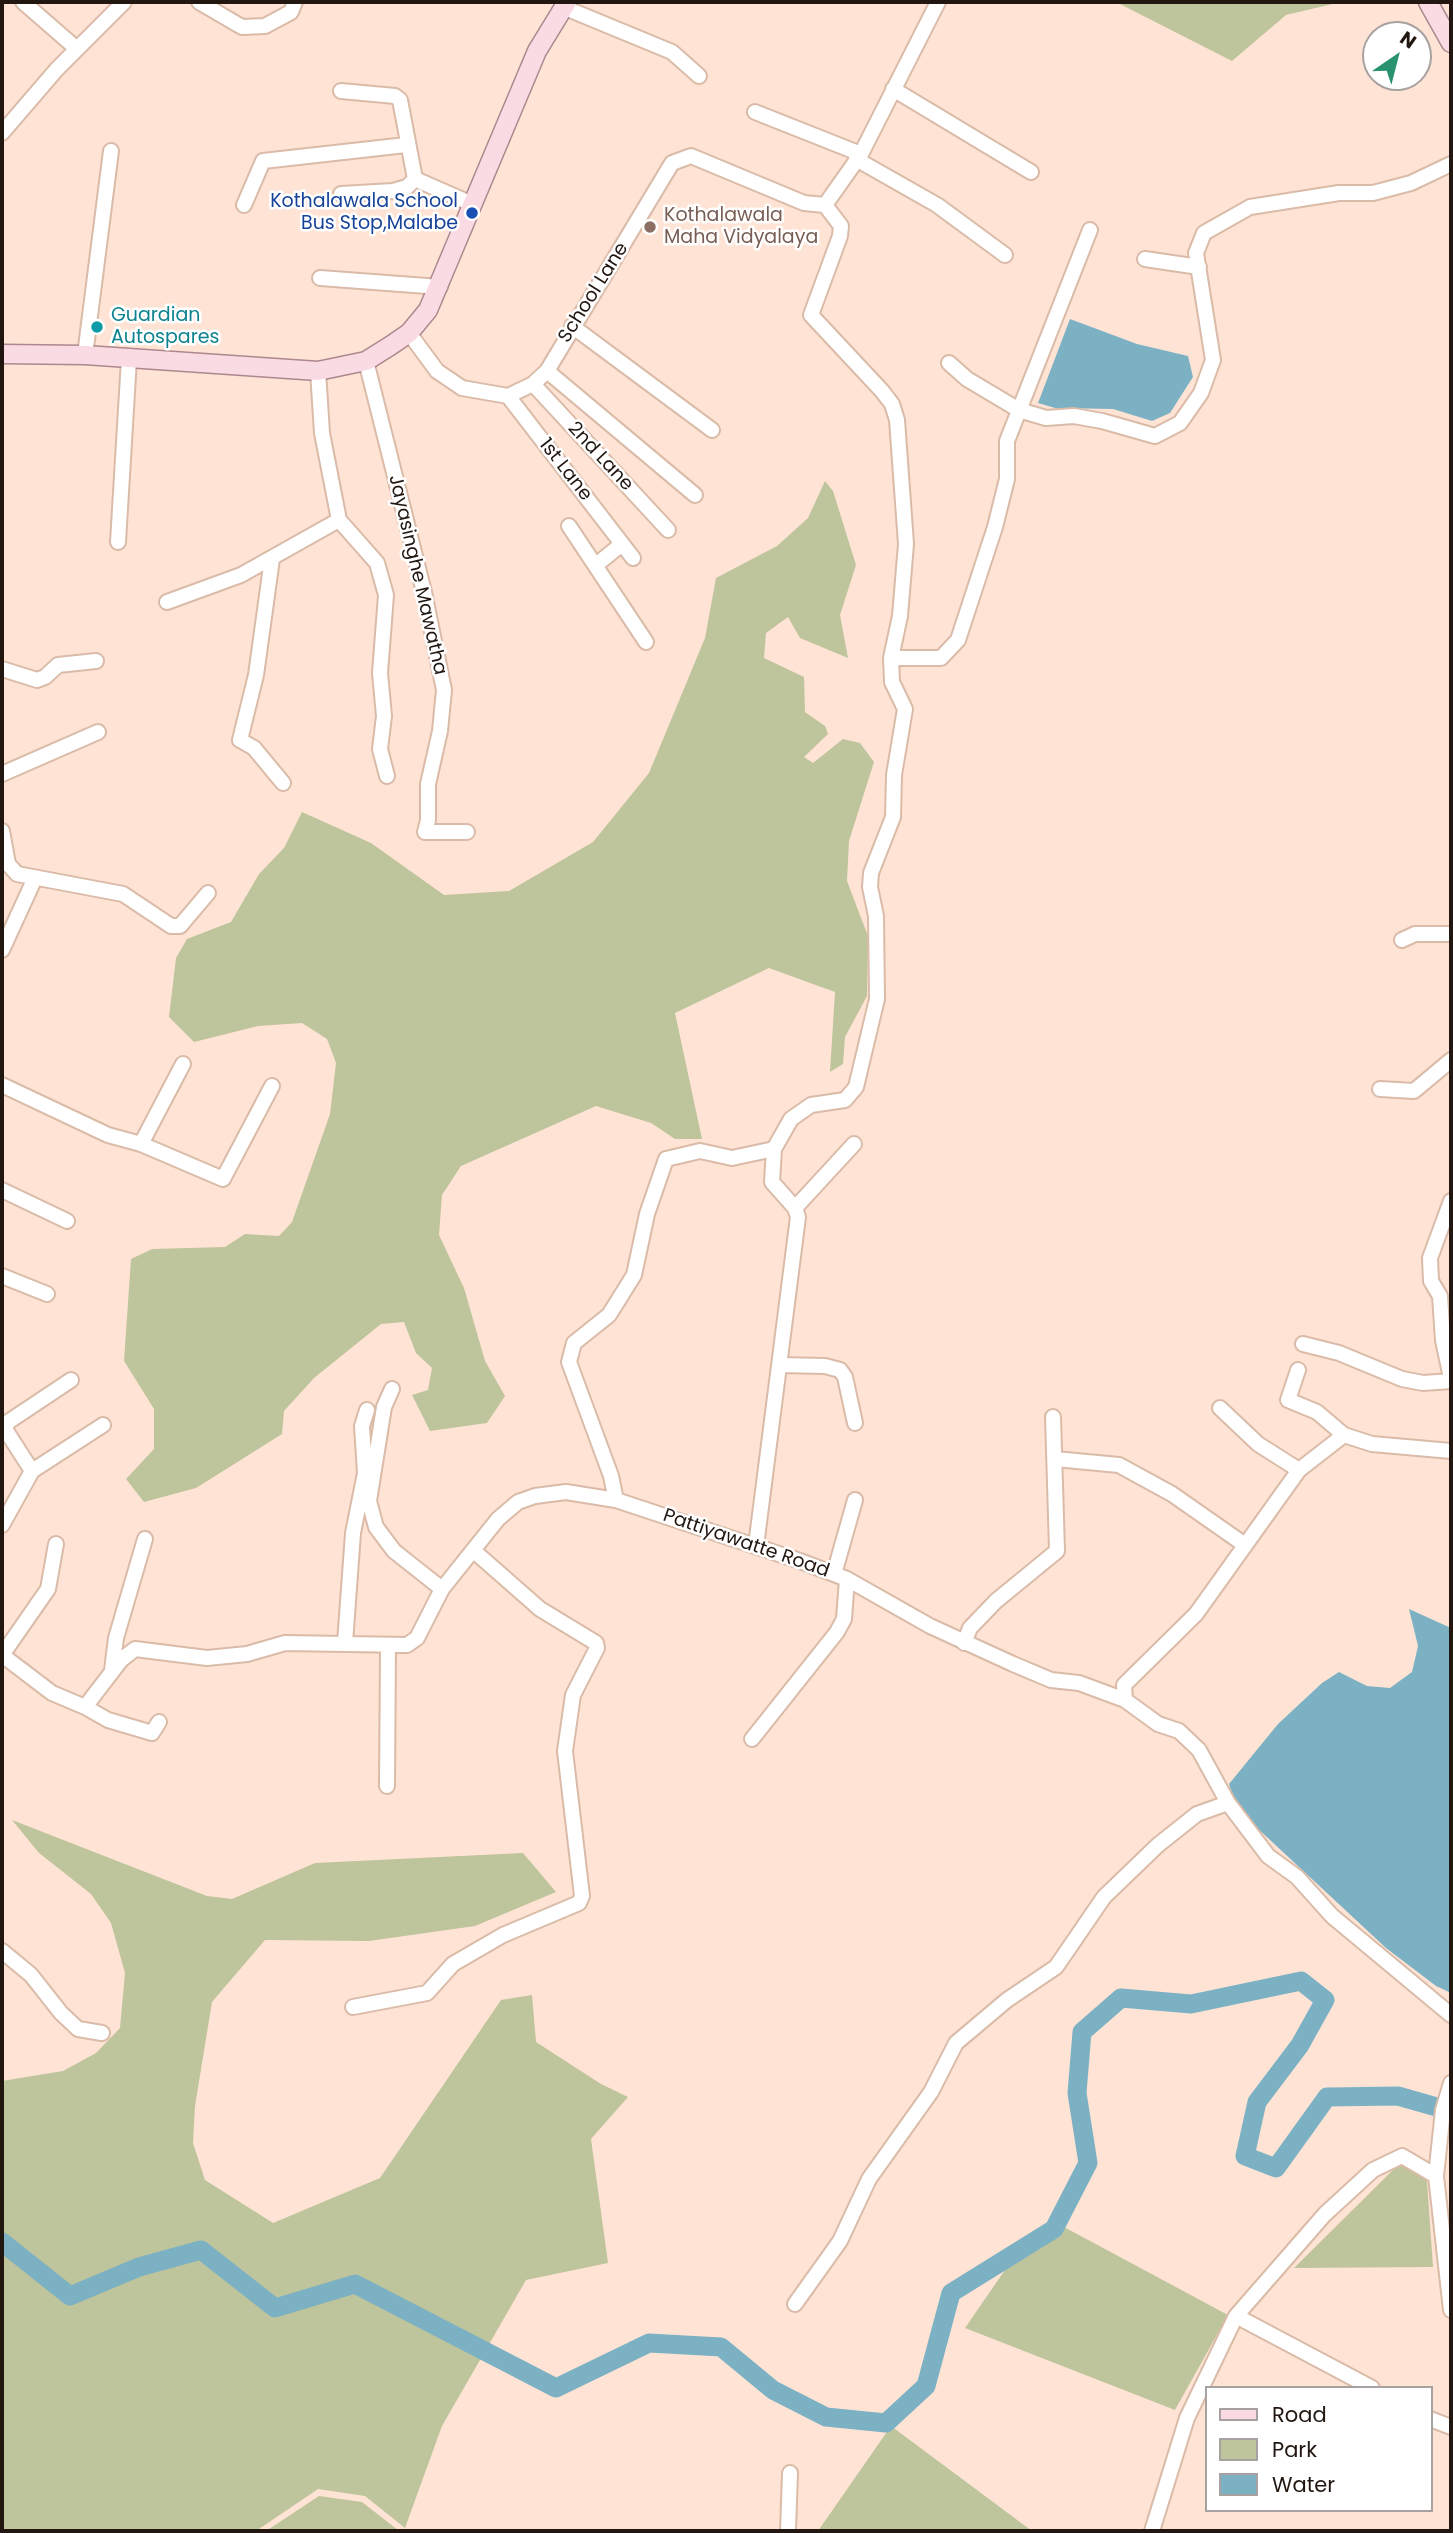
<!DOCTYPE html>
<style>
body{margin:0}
#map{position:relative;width:1453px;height:2533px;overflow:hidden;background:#ffe4d5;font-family:Poppins,sans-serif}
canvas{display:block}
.frame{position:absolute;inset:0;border:4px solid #221710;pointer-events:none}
.legend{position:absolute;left:1205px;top:2386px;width:228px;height:126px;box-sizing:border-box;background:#fff;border:2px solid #a7a29f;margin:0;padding:9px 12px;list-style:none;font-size:21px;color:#221710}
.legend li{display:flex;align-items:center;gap:14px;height:35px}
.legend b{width:35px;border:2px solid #a7a29f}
.north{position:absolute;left:1362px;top:21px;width:70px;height:70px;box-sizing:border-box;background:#fff;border:2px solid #a7a29f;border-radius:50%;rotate:35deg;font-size:19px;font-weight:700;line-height:28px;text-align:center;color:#221710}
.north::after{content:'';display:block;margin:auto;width:24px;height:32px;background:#299270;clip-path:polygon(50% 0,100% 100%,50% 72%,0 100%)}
</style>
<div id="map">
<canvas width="1453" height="2533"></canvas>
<div class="frame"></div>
<ul class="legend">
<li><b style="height:9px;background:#fbdbe3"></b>Road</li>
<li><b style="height:19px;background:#bec49b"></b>Park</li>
<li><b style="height:19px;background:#7cb1c4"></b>Water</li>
</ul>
<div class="north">N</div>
</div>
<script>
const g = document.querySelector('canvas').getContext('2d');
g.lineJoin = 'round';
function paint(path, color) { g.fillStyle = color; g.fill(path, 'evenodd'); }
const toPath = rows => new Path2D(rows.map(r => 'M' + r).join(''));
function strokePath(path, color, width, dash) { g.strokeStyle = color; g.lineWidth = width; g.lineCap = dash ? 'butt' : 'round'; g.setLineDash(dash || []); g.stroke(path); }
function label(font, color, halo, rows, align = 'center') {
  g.font = font + ' Poppins,sans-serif'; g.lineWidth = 5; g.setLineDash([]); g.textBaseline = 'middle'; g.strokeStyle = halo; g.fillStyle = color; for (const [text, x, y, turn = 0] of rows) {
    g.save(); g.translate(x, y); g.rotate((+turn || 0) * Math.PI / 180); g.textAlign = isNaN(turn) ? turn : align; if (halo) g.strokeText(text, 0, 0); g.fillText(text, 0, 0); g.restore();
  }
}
paint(toPath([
 [1116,2,1341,2,1286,15,1232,61],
 [825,481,833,491,856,565,840,615,848,658,800,638,788,617,766,633,764,658,804,677,805,712,825,726,828,734,804,757,813,763,843,739,860,743,874,762,849,841,847,881,868,936,867,996,845,1037,843,1064,830,1072,835,992,769,968,675,1013,702,1139,675,1139,651,1123,596,1106,461,1166,442,1195,439,1235,464,1288,485,1361,505,1396,487,1423,430,1431,412,1395,428,1390,432,1368,416,1353,404,1322,381,1324,314,1378,284,1411,282,1434,196,1488,144,1502,126,1479,154,1449,154,1409,124,1361,131,1259,152,1249,225,1247,245,1234,279,1236,292,1222,330,1114,336,1063,327,1039,302,1023,258,1026,194,1042,169,1017,176,958,187,939,231,922,259,874,284,848,302,812,371,843,444,895,509,891,593,842,649,773,705,638,716,578,777,546,808,518],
 [12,1820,207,1896,232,1899,315,1863,523,1853,556,1892,475,1926,369,1941,265,1940,212,2002,195,2106,193,2143,205,2180,273,2223,380,2178,501,2000,532,1995,536,2042,601,2084,628,2097,591,2139,608,2263,526,2280,442,2426,405,2528,365,2496,318,2489,256,2531,2,2531,2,2081,63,2071,96,2053,120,2028,125,1973,111,1923,91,1894,39,1853],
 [1400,2163,1427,2181,1433,2267,1294,2268],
 [1064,2227,1228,2315,1175,2410,965,2328,1007,2267],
 [891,2426,1032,2531,818,2531],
 [319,2496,362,2502,398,2530,266,2531]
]), '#bec49b');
paint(toPath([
 [1070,319,1137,344,1188,356,1193,377,1170,413,1152,421,1113,409,1055,408,1038,403],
 [1409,1609,1451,1628,1451,1993,1436,1986,1386,1948,1255,1826,1233,1797,1229,1784,1278,1724,1322,1683,1339,1672,1367,1686,1390,1688,1412,1672,1418,1646]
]), '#7cb1c4');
strokePath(toPath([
 [2,2242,70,2296,139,2267,201,2250,275,2308,355,2284,556,2388,649,2343,721,2347,773,2390,826,2417,886,2423,926,2386,951,2293,1054,2229,1088,2163,1077,2093,1082,2032,1121,1998,1191,2004,1301,1981,1325,2000,1300,2045,1257,2102,1245,2156,1276,2168,1327,2097,1398,2096,1451,2111]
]), '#7cb1c4', 19);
const minor = toPath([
 [23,2,77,49],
 [199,2,242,27,265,26,291,12,295,2],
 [563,7,672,52,699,76],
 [893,89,1031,172],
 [341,91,395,96,400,100,415,179,472,204],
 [755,112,861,154],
 [2,133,57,69,124,2],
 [856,159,937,205,1005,255],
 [341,194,393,191,407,187,415,179],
 [244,205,263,161,406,145],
 [1145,259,1199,267],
 [320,278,440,287],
 [572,326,712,430],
 [409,333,437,371,462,388,508,396,533,384,547,371,672,163,691,156,804,203,825,205,861,154,938,2],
 [85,355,111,151],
 [366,361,424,592,444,690,440,731,428,784,428,820,425,832,467,832],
 [949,363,967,379,1019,410,1046,418,1074,416,1102,421,1155,436,1180,423,1201,393,1213,360,1196,253,1204,233,1250,207,1339,193,1373,193,1411,183,1451,164],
 [318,371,322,433,339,520,377,563,386,595,380,673,384,716,380,749,387,776],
 [547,371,695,495],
 [533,384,668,530],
 [508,396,633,558],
 [569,526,646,642],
 [118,542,129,359],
 [272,559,256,675,240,740,254,748,283,783],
 [596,565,622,544],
 [167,602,241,575,339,520],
 [891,658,941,658,958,640,995,527,1007,479,1007,441,1090,230],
 [2,669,37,680,45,677,58,665,96,661],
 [2,774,98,732],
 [2,831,8,864,17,874,123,894,171,926,180,926,208,893],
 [1402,940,1415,934,1451,934],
 [2,950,35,878],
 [2,1085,108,1135,141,1144,223,1179,272,1086],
 [1380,1089,1414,1091,1451,1060],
 [141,1144,183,1064],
 [774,1149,791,1119,811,1105,845,1100,856,1087,877,999,876,916,870,887,871,873,893,817,894,775,905,709,892,682,891,658,900,616,906,544,897,420,892,404,882,391,811,315,840,236,841,226,825,205],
 [2,1190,67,1221],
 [1451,1201,1430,1258,1431,1281,1440,1296,1443,1340,1451,1378],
 [795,1208,854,1144],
 [2,1276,47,1294],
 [1303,1344,1339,1353,1402,1379,1423,1383,1451,1381],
 [779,1365,825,1366,840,1370,845,1377,855,1423],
 [1298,1370,1288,1400,1317,1412,1344,1435],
 [71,1380,8,1422,5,1429,32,1471,103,1425],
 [392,1389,384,1407,369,1501,376,1527,394,1551,442,1589],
 [1220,1408,1258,1444,1299,1470],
 [1055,1459,1119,1465,1172,1494,1245,1545],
 [616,1500,611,1476,569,1362,574,1343,609,1315,634,1275,647,1214,666,1159,700,1151,732,1158,774,1149,772,1182,795,1208,798,1217,756,1546],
 [2,1525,32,1471],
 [834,1574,855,1500],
 [345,1643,353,1533,365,1473,362,1426,367,1410],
 [964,1643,970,1628,996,1601,1057,1551,1053,1417],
 [2,1655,52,1693,85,1707,121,1660,135,1649,207,1658,247,1654,285,1643,407,1645,417,1638,442,1589,498,1519,518,1502,535,1496,566,1492,616,1500,800,1561,847,1579,930,1626,1013,1664,1051,1680,1079,1683,1125,1700,1124,1685,1196,1614,1299,1470,1344,1435,1372,1444,1451,1451],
 [2,1655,48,1589,56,1544],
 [112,1670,116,1638,145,1539],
 [1125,1700,1158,1724,1179,1731,1199,1750,1228,1803,1268,1856,1297,1877,1332,1916,1451,2015],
 [85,1707,108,1720,152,1733,159,1722],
 [752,1739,837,1632,844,1619,847,1579],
 [387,1786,388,1646],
 [2,1951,31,1975,61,2013,78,2029,102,2033],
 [353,2007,427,1993,453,1964,503,1935,579,1903,582,1896,565,1751,573,1695,597,1648,596,1643,540,1609,474,1551],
 [1451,2083,1443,2110,1436,2176,1451,2310],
 [795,2304,840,2241,869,2179,931,2092,956,2043,1007,2000,1056,1967,1104,1897,1158,1845,1197,1814,1228,1803],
 [1236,2316,1372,2388],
 [1430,2419,1451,2427],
 [788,2531,790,2473],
 [1152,2531,1187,2418,1236,2316,1325,2214,1373,2170,1402,2156,1436,2176]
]);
const major = toPath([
 [1428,2,1451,43],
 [2,354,85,355,318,371,366,361,390,346,409,333,428,310,537,51,567,2]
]);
strokePath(minor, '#dabba8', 18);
strokePath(major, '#ad878d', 21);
strokePath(minor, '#fff', 14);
strokePath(major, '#fbdbe3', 18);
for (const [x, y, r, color] of [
 [472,213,7,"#1a4fb4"],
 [650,227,7,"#8d6e63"],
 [97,327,7,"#0f9aa8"]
]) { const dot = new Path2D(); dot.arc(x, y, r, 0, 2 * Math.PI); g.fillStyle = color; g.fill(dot); strokePath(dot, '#fff', 2.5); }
label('19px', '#164399', '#fff', [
 ["Kothalawala School",458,202],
 ["Bus Stop,Malabe",458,224]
], 'right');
label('19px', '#785e54', '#fff', [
 ["Kothalawala",664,216],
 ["Maha Vidyalaya",664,238]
], 'left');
label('19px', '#221710', '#fff', [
 ["School Lane",594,293,-58],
 ["2nd Lane",600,457,47],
 ["1st Lane",565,470,52],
 ["Jayasinghe Mawatha",417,575,77],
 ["Pattiyawatte Road",746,1544,19]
]);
label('19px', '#0d838f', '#fff', [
 ["Guardian",111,316],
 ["Autospares",111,338]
], 'left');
</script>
